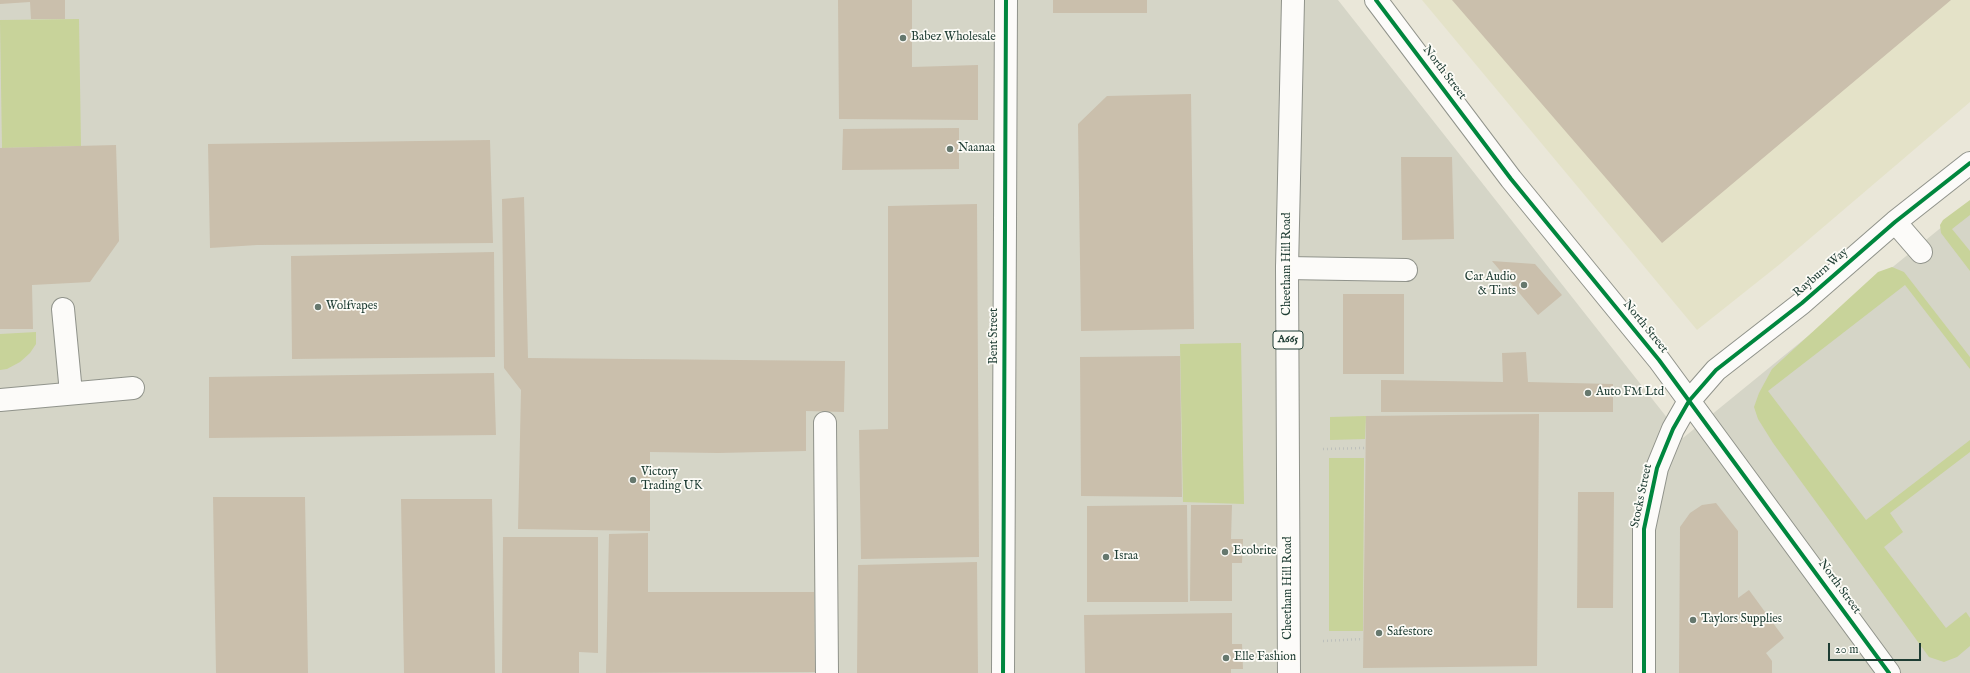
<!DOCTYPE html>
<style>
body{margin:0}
#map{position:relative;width:1970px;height:673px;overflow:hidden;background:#eae7d9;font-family:"IM FELL English",serif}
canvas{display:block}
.scale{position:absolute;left:1828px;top:643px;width:93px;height:18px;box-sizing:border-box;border:2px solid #1f3d34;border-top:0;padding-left:5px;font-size:12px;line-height:14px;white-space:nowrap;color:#1f3d34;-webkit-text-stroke:3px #fdfcf7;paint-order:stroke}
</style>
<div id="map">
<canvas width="1970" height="673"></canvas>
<div class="scale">20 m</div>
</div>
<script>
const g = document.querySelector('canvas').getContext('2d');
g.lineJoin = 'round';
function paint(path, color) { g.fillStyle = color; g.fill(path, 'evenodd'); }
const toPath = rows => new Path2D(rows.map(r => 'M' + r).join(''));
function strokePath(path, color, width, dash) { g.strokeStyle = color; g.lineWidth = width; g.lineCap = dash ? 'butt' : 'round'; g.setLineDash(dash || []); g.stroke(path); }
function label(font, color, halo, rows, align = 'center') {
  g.font = font + ' "IM FELL English",serif'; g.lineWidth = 3.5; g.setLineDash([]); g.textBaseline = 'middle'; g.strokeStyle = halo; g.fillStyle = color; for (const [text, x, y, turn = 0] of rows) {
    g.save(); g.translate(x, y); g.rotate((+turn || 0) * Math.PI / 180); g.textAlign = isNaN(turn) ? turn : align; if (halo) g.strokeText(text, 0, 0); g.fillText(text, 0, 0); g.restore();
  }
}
paint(toPath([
 [1422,0,1970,0,1970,102,1780,264,1697,330]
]), '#e4e2c8');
paint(toPath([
 [0,0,1338,0,1683,438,1970,204,1970,673,0,673]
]), '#d5d5c7');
paint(toPath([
 [79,19,81,146,2,148,0,20],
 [1970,200,1970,215,1952,229,1970,251,1970,271,1941,233,1940,225,1943,220],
 [1892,267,1904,272,1970,357,1970,369,1905,285,1768,391,1866,520,1970,440,1970,452,1890,513,1903,532,1884,547,1946,628,1966,612,1970,618,1970,646,1957,657,1944,662,1929,657,1773,443,1758,419,1754,407,1759,393,1772,369,1878,272],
 [36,332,36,344,30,353,20,362,7,369,0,370,0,334],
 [1241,343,1244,504,1183,502,1180,344],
 [1366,416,1365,439,1330,440,1330,417],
 [1329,458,1364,458,1363,631,1329,631]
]), '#c8d39a');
paint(toPath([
 [0,0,65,0,65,19,31,19,30,2,0,4],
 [838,0,912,0,912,67,978,65,978,120,839,119],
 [1053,0,1147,0,1147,13,1053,13],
 [1452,0,1951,0,1662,243],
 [1191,94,1194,329,1081,331,1078,124,1107,96],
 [959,128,959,169,842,170,843,129],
 [490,140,493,243,257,245,210,248,208,144],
 [116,145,119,241,90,282,32,285,33,329,0,329,0,148],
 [1401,157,1452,157,1454,239,1402,240],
 [524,197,528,358,845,361,844,412,806,411,806,451,718,453,650,452,650,531,518,529,521,390,504,368,502,199],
 [977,204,979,557,861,559,859,430,888,429,888,206],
 [494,252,495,357,292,359,291,256],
 [1492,261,1535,264,1562,295,1538,315],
 [1343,294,1404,294,1404,374,1343,374],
 [1526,352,1528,382,1613,384,1613,412,1381,412,1381,380,1503,382,1502,353],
 [1180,356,1182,497,1081,496,1080,357],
 [494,373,496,435,209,438,209,377],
 [1539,414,1537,666,1363,668,1366,416],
 [1578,492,1614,492,1613,608,1577,608],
 [213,497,305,497,308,673,216,673],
 [401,499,492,499,495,673,404,673],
 [1716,503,1738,531,1738,598,1749,590,1784,638,1766,653,1772,661,1772,673,1679,673,1680,527,1690,513,1702,505],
 [1187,505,1188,602,1087,602,1087,506],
 [1191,505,1232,505,1231,539,1243,539,1242,563,1232,563,1232,601,1190,601],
 [648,533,648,592,814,592,815,672,606,673,609,534],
 [503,537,598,537,598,653,579,652,579,673,502,673],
 [977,562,978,673,857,673,858,565],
 [1232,613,1232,644,1242,644,1243,669,1231,669,1231,673,1085,673,1084,615]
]), '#cabfac');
const minor = toPath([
 [1376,0,1511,179,1659,360,1889,673],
 [1895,222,1921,252],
 [1287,268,1406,270],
 [63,309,71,393],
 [0,400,133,388],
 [825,423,827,673],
 [1003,673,1006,0],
 [1644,673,1644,529,1657,468,1673,429,1689,401,1716,370,1802,303,1895,222,1970,163]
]);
const highway = toPath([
 [1289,673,1287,268,1293,0]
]);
strokePath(minor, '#90938b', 24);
strokePath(highway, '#90938b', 24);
strokePath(toPath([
 [1323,449,1364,448],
 [1323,641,1363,639]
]), '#bdc0bc', 2.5, [1, 3]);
strokePath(minor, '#fcfbf9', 22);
strokePath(highway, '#fcfbf9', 22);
strokePath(toPath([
 [1376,0,1511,179,1659,360,1889,673],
 [1003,673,1006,0],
 [1644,673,1644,529,1657,468,1673,429,1689,401,1716,370,1802,303,1895,222,1970,163]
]), '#00873e', 4);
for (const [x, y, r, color] of [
 [903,38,4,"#66786e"],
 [950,149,4,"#66786e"],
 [1524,285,4,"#66786e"],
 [318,307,4,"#66786e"],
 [1588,393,4,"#66786e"],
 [633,480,4,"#66786e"],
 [1225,552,4,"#66786e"],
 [1106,557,4,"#66786e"],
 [1693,620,4,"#66786e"],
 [1379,633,4,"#66786e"],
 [1226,658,4,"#66786e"]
]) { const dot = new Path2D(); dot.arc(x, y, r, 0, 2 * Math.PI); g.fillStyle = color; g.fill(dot); strokePath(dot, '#fdfcf7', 1.5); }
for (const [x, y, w] of [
 [1288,340,30]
]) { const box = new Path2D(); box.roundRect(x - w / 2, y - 9, w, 18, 3); g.fillStyle = '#fdfcf7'; g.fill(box); strokePath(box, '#1f3d34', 1); }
label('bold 11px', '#1f3d34', null, [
 ["A665",1288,340]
]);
label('12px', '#1f3d34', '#fdfcf7', [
 ["Babez Wholesale",911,38],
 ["Naanaa",958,149],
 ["Car Audio",1516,278,"right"],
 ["& Tints",1516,292,"right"],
 ["Wolfvapes",326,307],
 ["Auto FM Ltd",1596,393],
 ["Victory",641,473],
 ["Trading UK",641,487],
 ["Ecobrite",1233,552],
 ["Israa",1114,557],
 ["Taylors Supplies",1701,620],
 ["Safestore",1387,633],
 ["Elle Fashion",1234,658]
], 'left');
label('12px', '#1f3d34', '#fdfcf7', [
 ["North Street",1444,73,53],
 ["Cheetham Hill Road",1288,264,-90],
 ["Rayburn Way",1821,273,-41],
 ["North Street",1645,327,51],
 ["Bent Street",995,336,-90],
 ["Stocks Street",1642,496,-78],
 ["North Street",1839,587,54],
 ["Cheetham Hill Road",1289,588,-90]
]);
</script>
